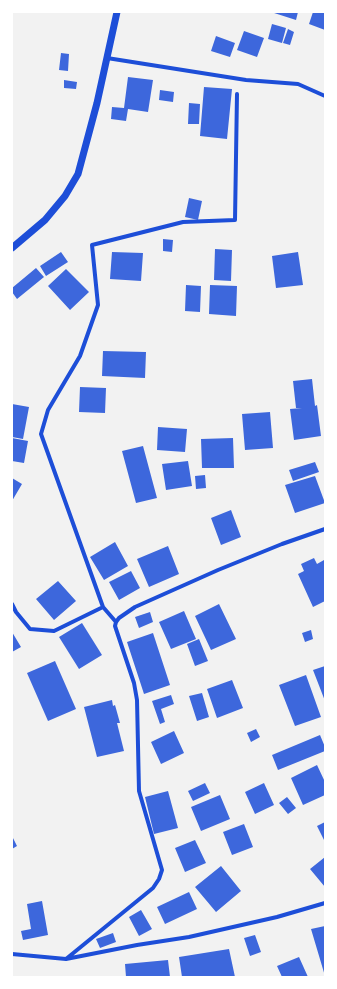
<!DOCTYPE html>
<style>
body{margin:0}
#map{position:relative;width:337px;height:989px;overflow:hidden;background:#f2f2f2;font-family:Barlow,sans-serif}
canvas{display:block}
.frame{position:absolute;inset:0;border:13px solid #fff;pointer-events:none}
</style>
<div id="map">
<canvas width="337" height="989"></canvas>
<div class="frame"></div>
</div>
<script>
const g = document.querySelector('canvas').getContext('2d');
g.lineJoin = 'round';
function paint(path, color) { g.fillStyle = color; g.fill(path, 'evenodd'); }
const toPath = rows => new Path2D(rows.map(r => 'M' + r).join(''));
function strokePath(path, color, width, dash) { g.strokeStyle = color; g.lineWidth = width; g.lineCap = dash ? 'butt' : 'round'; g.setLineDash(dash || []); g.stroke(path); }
paint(toPath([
 [271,12,298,12,296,20],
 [313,12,325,12,325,30,309,24],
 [272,24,286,28,282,43,268,39],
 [288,29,294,32,290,45,283,43],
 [244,31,264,38,257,57,237,50],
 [216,36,235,43,230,57,211,51],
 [61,53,69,54,68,71,59,70],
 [128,77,153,80,148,112,128,109,126,121,111,119,112,107,124,108],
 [64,80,77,82,76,89,64,88],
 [204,87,232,89,227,139,200,136],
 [160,90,174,92,173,102,159,100],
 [189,103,200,104,199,124,188,124],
 [189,198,202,201,198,220,185,217],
 [163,239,173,240,172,252,163,251],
 [215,249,232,250,231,281,214,280],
 [61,252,68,262,46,276,40,266],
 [112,252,143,253,141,281,110,279],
 [298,252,303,285,276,288,272,256],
 [36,268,44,277,17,299,12,292,12,288],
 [66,269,89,292,70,310,48,286],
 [186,285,201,286,200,312,185,311],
 [210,285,237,286,236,316,209,314],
 [103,351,146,352,145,378,102,376],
 [312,379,315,406,317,405,321,436,294,440,290,409,302,408,296,408,293,381],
 [80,387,106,388,105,413,79,412],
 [12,404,29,407,23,439,12,437],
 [270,412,273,448,245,450,242,414],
 [158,427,187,429,185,452,157,450],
 [12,438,28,441,24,463,12,461],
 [233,438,234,468,202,468,201,439],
 [143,446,157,498,136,503,122,451],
 [188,461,192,486,166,490,162,464],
 [315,462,319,472,293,481,289,470],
 [205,475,206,488,196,489,195,476],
 [315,476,325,503,295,513,285,485],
 [12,478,22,484,12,501],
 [231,510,241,537,221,545,211,518],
 [115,542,128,566,104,580,90,557],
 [168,546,179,574,149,587,137,559],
 [314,558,317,564,324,560,325,561,325,601,313,607,298,574,304,571,301,564],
 [131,571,140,588,119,600,109,582],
 [58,581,76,601,54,620,36,599],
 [219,604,236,639,211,650,195,616],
 [184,611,196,639,171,649,159,622],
 [150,612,153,622,139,628,135,617],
 [82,623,102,655,79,669,59,637],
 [311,630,313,639,305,642,302,633],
 [12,632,21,647,12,652],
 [153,633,170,685,144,694,127,642],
 [199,639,208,661,195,666,187,644],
 [55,661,76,709,48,721,27,673],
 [325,666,325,701,313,670],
 [306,675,321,717,295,726,279,685],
 [232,680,243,708,217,718,207,689],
 [202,693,209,717,197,721,189,696],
 [171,695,174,704,161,709,165,722,160,724,152,701],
 [112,700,113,706,115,705,120,723,117,723,124,751,97,757,84,707],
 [256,729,260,737,251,742,247,733],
 [174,731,184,753,161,764,151,742],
 [320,735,325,747,325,751,278,770,272,755],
 [317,765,325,782,325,795,303,805,291,778],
 [205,783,210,793,193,801,188,791],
 [264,783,274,805,255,814,245,792],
 [168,791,178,828,154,834,145,797],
 [220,795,230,819,201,831,191,807],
 [287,797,296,808,288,814,279,803],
 [325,822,325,842,317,826],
 [244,824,253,847,232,855,223,832],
 [12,836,17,846,12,849],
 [195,840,206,863,185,872,175,848],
 [325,857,325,887,310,869],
 [221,866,241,891,216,912,195,887],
 [189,892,197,909,165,924,157,907],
 [42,901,48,935,23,940,21,931,31,929,27,904],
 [141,910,152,929,139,936,129,917],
 [325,926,325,976,311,929],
 [113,933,116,942,100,948,96,939],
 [255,935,261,952,250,956,244,938],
 [229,949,235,977,182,977,179,957],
 [299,957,308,977,282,977,277,966],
 [168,960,170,977,126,977,125,964]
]), '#3d67dc');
strokePath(toPath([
 [107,58,246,80,298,84,325,96],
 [12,604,16,612,30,629,54,631,103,607],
 [116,622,103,607,41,434,48,410,80,356,98,305,92,245,183,222,235,220,237,94],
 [12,954,66,959,137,945,189,937,277,917,325,903],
 [66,959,153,888,159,879,162,870,139,791,137,700,134,683,115,626,116,622,119,618,135,607,218,570,282,544,325,529]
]), '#1d4ed8', 4);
strokePath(toPath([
 [12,248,45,220,65,196,78,174,97,103,117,12]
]), '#1d4ed8', 7);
</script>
